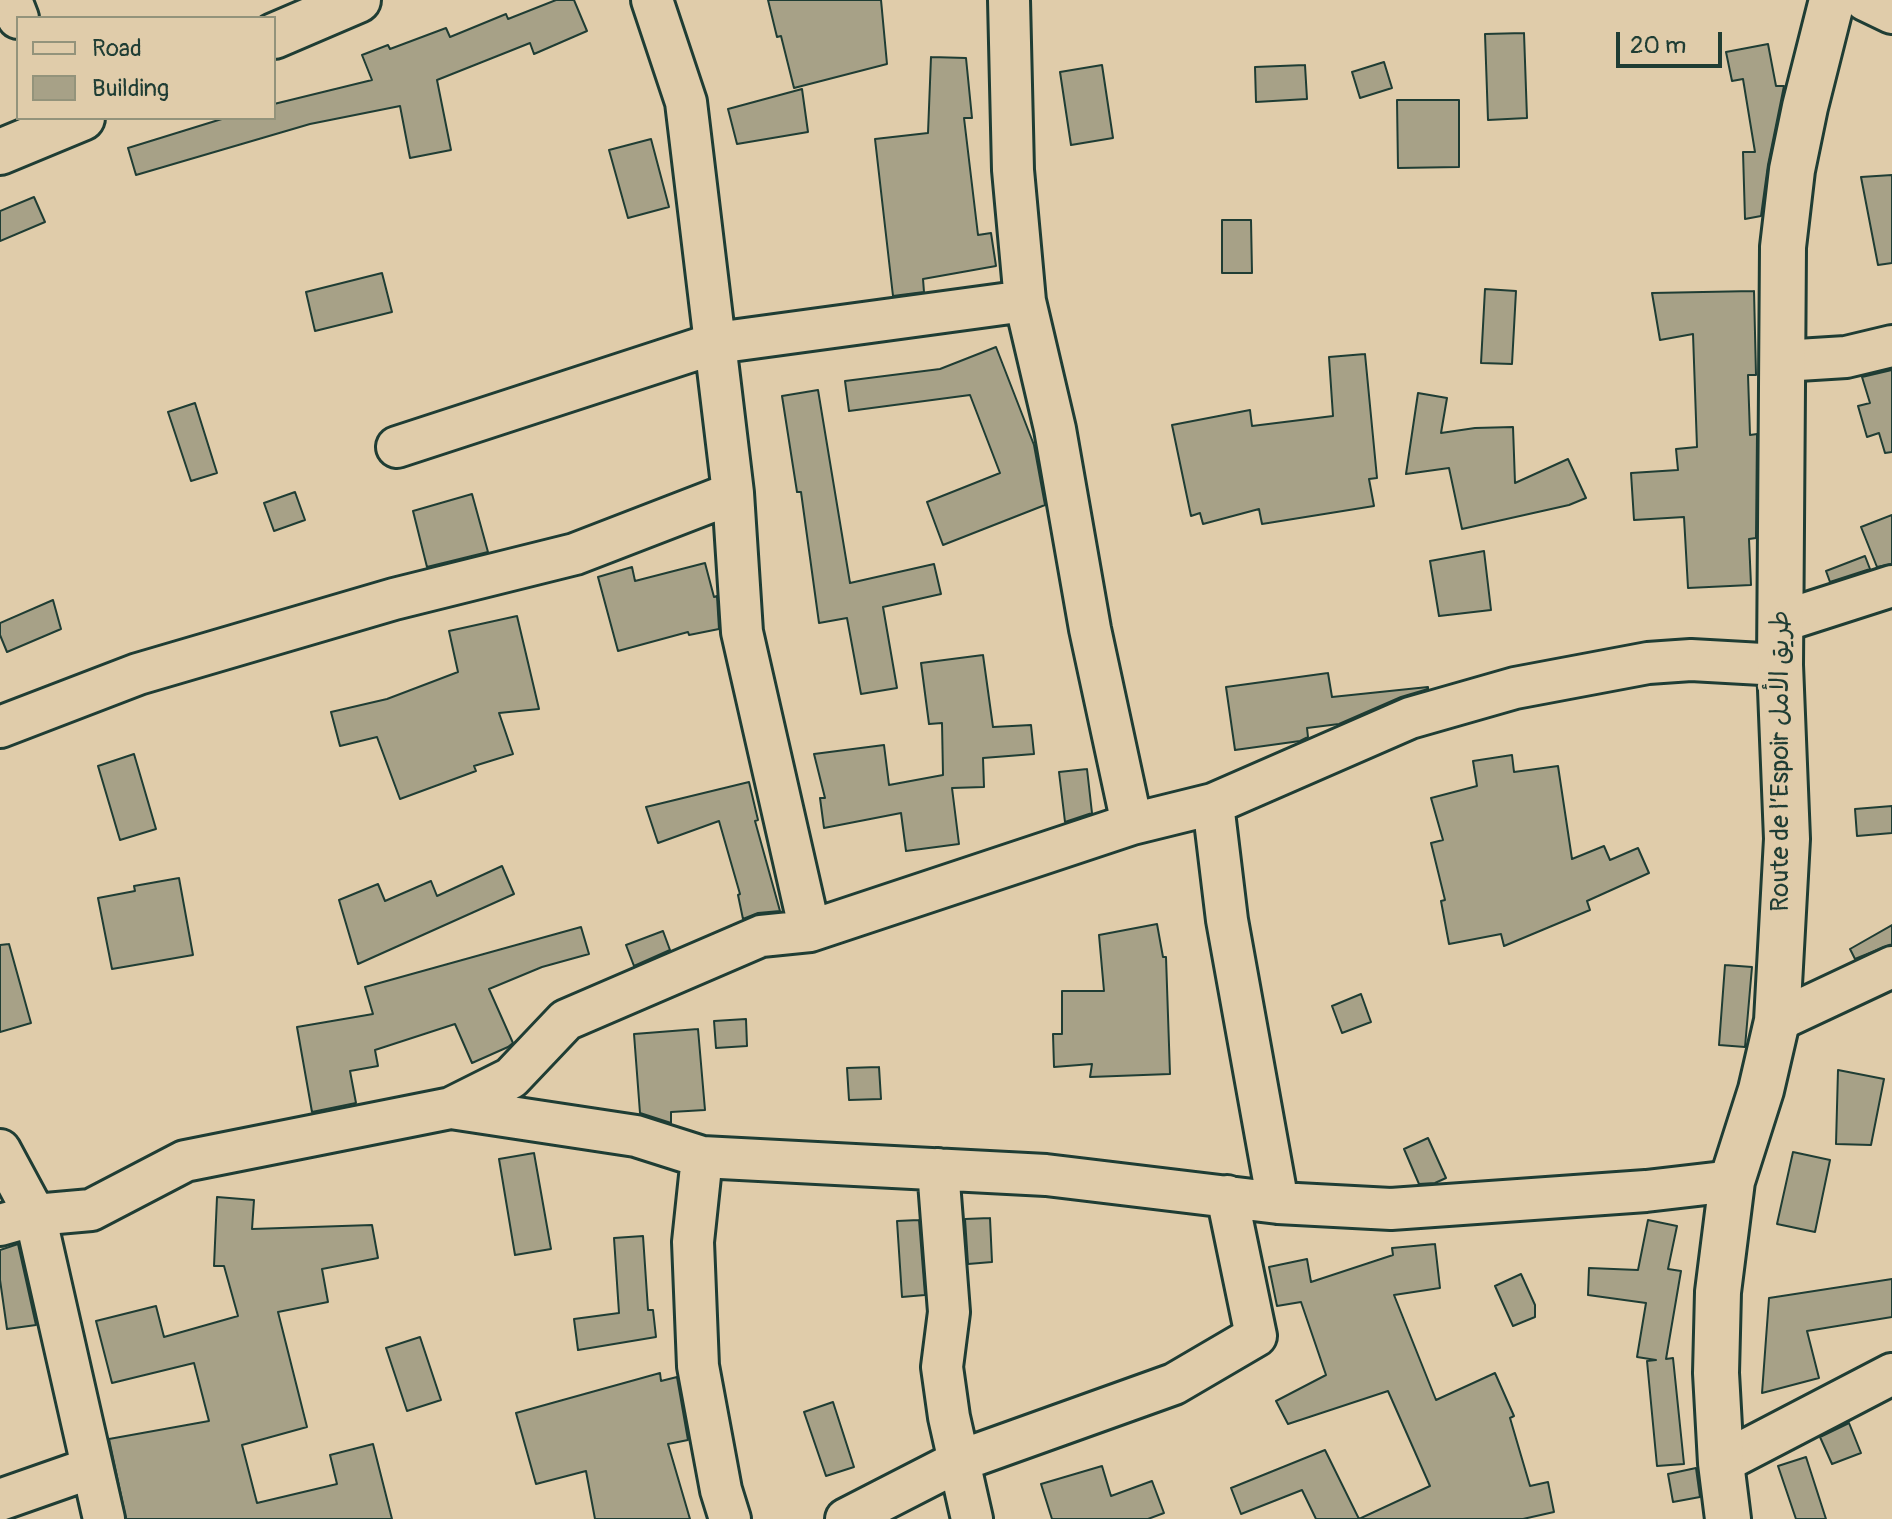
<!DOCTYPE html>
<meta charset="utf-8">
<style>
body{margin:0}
#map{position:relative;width:1892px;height:1519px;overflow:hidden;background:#e0ccaa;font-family:Pangolin,sans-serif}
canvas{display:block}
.legend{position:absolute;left:16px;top:16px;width:260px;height:104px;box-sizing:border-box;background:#e0ccaa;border:2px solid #93937b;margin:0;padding:10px 14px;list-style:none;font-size:24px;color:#1f3d34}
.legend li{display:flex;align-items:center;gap:16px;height:40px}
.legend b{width:40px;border:2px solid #93937b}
.scale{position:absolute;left:1616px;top:32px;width:106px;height:36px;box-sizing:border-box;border:4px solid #1f3d34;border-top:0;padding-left:10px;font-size:24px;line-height:28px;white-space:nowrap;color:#1f3d34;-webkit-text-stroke:6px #e0ccaa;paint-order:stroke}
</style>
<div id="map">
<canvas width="1892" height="1519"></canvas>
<ul class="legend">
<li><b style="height:10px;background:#e0ccaa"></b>Road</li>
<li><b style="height:22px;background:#a7a187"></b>Building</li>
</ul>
<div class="scale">20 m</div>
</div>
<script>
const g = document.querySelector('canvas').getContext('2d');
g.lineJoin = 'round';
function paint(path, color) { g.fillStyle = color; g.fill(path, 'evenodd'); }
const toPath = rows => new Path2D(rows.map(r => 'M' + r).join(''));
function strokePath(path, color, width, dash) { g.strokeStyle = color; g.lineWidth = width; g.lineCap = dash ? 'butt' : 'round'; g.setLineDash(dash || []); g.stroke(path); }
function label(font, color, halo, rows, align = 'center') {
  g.font = font + ' Pangolin,"Playpen Sans Arabic",sans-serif'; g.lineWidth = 8; g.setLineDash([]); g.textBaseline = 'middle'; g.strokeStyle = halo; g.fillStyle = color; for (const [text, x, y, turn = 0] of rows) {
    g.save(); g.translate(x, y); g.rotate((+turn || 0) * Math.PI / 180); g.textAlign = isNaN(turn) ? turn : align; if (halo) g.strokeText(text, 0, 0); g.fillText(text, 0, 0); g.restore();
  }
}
const building = toPath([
 [556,0,574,0,587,31,534,54,530,43,437,80,451,150,410,158,400,106,310,124,136,175,128,148,225,118,274,118,274,104,372,80,362,55,388,45,390,49,446,28,450,37,506,14,508,19,556,0],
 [768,0,881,0,887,64,794,88,781,36,777,37,768,0],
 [1524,33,1527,118,1488,120,1485,34,1524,33],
 [1768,44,1776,86,1784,86,1768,165,1761,216,1745,219,1743,152,1755,152,1743,79,1732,81,1726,52,1768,44],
 [931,57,966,58,972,118,964,118,978,235,991,233,996,266,923,279,924,292,893,296,875,139,928,133,931,57],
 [1384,62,1392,88,1360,98,1352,72,1384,62],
 [1102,65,1113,138,1071,145,1060,72,1102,65],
 [1305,65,1307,99,1256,102,1255,67,1305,65],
 [802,89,808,132,737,144,728,109,802,89],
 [1397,100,1459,100,1459,167,1398,168,1397,100],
 [651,139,669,207,628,218,609,150,651,139],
 [1892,175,1892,263,1878,265,1861,177,1892,175],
 [34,197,45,222,0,241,0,211,34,197],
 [1222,220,1251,220,1252,273,1222,273,1222,220],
 [382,273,392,312,315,331,306,292,382,273],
 [1485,289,1516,291,1512,364,1481,363,1485,289],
 [1754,291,1756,375,1748,375,1750,435,1757,434,1756,538,1749,539,1751,585,1688,588,1684,517,1634,520,1631,473,1678,470,1676,449,1697,447,1693,334,1660,340,1652,293,1754,291],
 [996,347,1034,445,1045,505,943,545,927,502,1000,473,970,395,849,411,845,381,940,369,996,347],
 [1365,354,1377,478,1369,479,1374,506,1262,524,1259,509,1203,524,1200,513,1191,516,1172,425,1250,410,1252,426,1333,416,1329,357,1365,354],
 [1892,370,1892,452,1885,453,1879,433,1867,437,1858,406,1870,403,1862,377,1892,370],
 [818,390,850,583,934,564,941,594,883,607,897,688,861,694,847,618,819,623,801,492,797,492,782,396,818,390],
 [1418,393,1447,398,1441,433,1475,428,1513,427,1515,483,1568,459,1586,498,1569,505,1462,529,1449,468,1406,474,1418,393],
 [195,403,217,473,191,481,168,412,195,403],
 [295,492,305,520,274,531,264,503,295,492],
 [472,494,488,552,427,567,413,511,472,494],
 [1892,515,1892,564,1877,567,1861,527,1892,515],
 [1484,551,1491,610,1439,616,1430,561,1484,551],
 [1865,556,1870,569,1830,582,1826,571,1865,556],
 [705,563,714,597,717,596,719,629,689,635,688,632,618,651,598,577,632,567,635,581,705,563],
 [53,600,61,629,7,652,0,635,0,623,53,600],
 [517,616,539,709,499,713,513,754,474,766,476,771,400,799,377,737,340,746,331,712,387,699,458,672,449,631,517,616],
 [983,655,993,727,1031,725,1034,754,983,758,984,787,952,788,959,844,906,851,901,813,824,828,820,798,825,798,814,754,884,745,889,785,943,775,942,723,929,724,921,663,983,655],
 [1328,673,1332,697,1428,687,1428,689,1401,697,1339,724,1307,728,1308,737,1300,741,1235,750,1226,687,1328,673],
 [134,754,156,829,120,840,98,766,134,754],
 [1512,755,1514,772,1558,766,1572,859,1604,846,1610,860,1638,848,1649,873,1587,901,1590,910,1504,946,1501,934,1449,944,1441,901,1445,900,1431,843,1443,840,1431,798,1477,786,1473,761,1512,755],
 [1087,769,1092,813,1065,822,1059,772,1087,769],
 [749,782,758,820,755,821,780,911,758,913,743,919,738,895,740,894,719,821,658,843,646,807,749,782],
 [1892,806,1892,833,1857,836,1855,809,1892,806],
 [502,866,514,894,358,964,339,900,378,884,385,901,431,881,437,896,502,866],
 [179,878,193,955,112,969,98,898,135,891,134,886,179,878],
 [1157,924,1163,957,1166,957,1170,1074,1090,1077,1092,1064,1054,1067,1053,1034,1062,1034,1062,991,1104,991,1099,935,1157,924],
 [1892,925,1892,944,1855,959,1850,949,1892,925],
 [581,927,589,954,542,967,489,989,513,1043,508,1047,472,1063,455,1024,375,1050,378,1066,350,1071,356,1103,312,1112,297,1027,373,1014,365,987,581,927],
 [663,931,670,950,634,966,626,945,663,931],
 [9,944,31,1023,0,1032,0,945,9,944],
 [1725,965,1752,967,1745,1047,1719,1045,1725,965],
 [1361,994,1371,1022,1342,1033,1332,1006,1361,994],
 [746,1019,747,1046,716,1048,714,1021,746,1019],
 [698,1029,705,1110,671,1112,671,1123,640,1113,634,1034,698,1029],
 [879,1067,881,1099,849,1100,847,1068,879,1067],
 [1838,1070,1884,1079,1871,1145,1836,1144,1838,1070],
 [1428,1138,1446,1178,1435,1183,1419,1184,1404,1149,1428,1138],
 [1793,1152,1830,1160,1815,1232,1777,1224,1793,1152],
 [534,1153,551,1249,515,1255,499,1159,534,1153],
 [217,1197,254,1200,252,1229,372,1225,378,1258,322,1269,328,1302,278,1312,307,1427,242,1445,257,1503,337,1484,330,1455,373,1444,392,1519,126,1519,109,1439,209,1421,194,1363,112,1383,96,1321,156,1306,164,1337,238,1316,224,1266,214,1266,217,1197],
 [990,1218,992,1262,968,1264,965,1219,990,1218],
 [919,1220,925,1295,902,1297,897,1221,919,1220],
 [1648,1220,1677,1226,1668,1269,1681,1271,1666,1359,1673,1358,1684,1464,1657,1466,1647,1361,1656,1360,1637,1357,1646,1303,1588,1295,1589,1268,1638,1270,1648,1220],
 [643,1236,648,1310,653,1310,656,1337,578,1350,574,1319,619,1313,614,1238,643,1236],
 [18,1244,36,1325,7,1329,0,1280,0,1250,18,1244],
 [1435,1244,1440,1288,1394,1295,1436,1400,1495,1373,1514,1416,1510,1418,1530,1486,1548,1482,1554,1512,1523,1519,1316,1519,1302,1490,1241,1514,1231,1488,1325,1450,1359,1519,1430,1486,1388,1391,1288,1424,1276,1401,1326,1375,1301,1302,1277,1306,1269,1267,1307,1259,1311,1282,1393,1255,1392,1248,1435,1244],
 [1521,1274,1535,1305,1535,1317,1513,1326,1495,1286,1521,1274],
 [1892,1279,1892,1317,1807,1331,1819,1378,1762,1393,1769,1298,1892,1279],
 [420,1337,441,1400,407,1411,386,1348,420,1337],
 [660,1373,661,1381,677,1377,688,1440,668,1444,690,1519,595,1519,586,1471,536,1484,516,1413,660,1373],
 [833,1402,854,1467,826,1476,804,1412,833,1402],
 [1849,1423,1861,1453,1832,1464,1820,1437,1849,1423],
 [1806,1457,1826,1519,1796,1519,1778,1466,1806,1457],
 [1102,1466,1111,1496,1152,1481,1164,1513,1148,1519,1052,1519,1041,1484,1102,1466],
 [1696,1468,1700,1497,1673,1502,1668,1474,1696,1468]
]);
paint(building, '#a7a187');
strokePath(building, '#1f3d34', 2);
const minor = toPath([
 [11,0,18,18],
 [652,0,686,102,733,493,742,632,810,931],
 [1009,0,1013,170,1025,301,1055,429,1090,629,1132,824],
 [1865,0,1892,13],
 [1782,361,1846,357,1892,346],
 [397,447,716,343,1025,301],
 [1780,622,1892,586],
 [0,727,138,674,394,599,575,554,733,493],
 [1213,804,1227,920,1278,1203],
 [1777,1021,1892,967],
 [451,1108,636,1136,702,1157,1046,1175,1278,1203,1391,1209,1646,1191,1732,1181],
 [0,1150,35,1215,104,1519],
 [702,1157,693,1242,698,1366,721,1490,730,1519],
 [938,1169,949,1312,942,1367,949,1417,972,1519],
 [0,1225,35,1215,91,1210,185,1161,451,1108,511,1078,566,1020,761,936,810,931,1132,824,1213,804,1410,718,1515,688,1648,663,1691,660,1780,665],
 [1721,1463,1892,1374],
 [0,1500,91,1468],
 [846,1519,959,1461,1174,1384,1256,1336,1227,1196]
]);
const primary = toPath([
 [274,36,358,0],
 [0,152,82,118]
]);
const trunk = toPath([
 [1728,1519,1721,1463,1716,1373,1718,1292,1732,1181,1761,1090,1777,1021,1787,839,1780,665,1783,247,1792,170,1805,107,1832,0]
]);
strokePath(minor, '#1f3d34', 46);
strokePath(primary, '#1f3d34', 50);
strokePath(trunk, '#1f3d34', 50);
strokePath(minor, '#e0ccaa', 40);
strokePath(primary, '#e0ccaa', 44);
strokePath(trunk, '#e0ccaa', 44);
label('26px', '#1f3d34', '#e0ccaa', [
 ["Route de l’Espoir طريق الأمل",1781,761,-90]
]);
</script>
